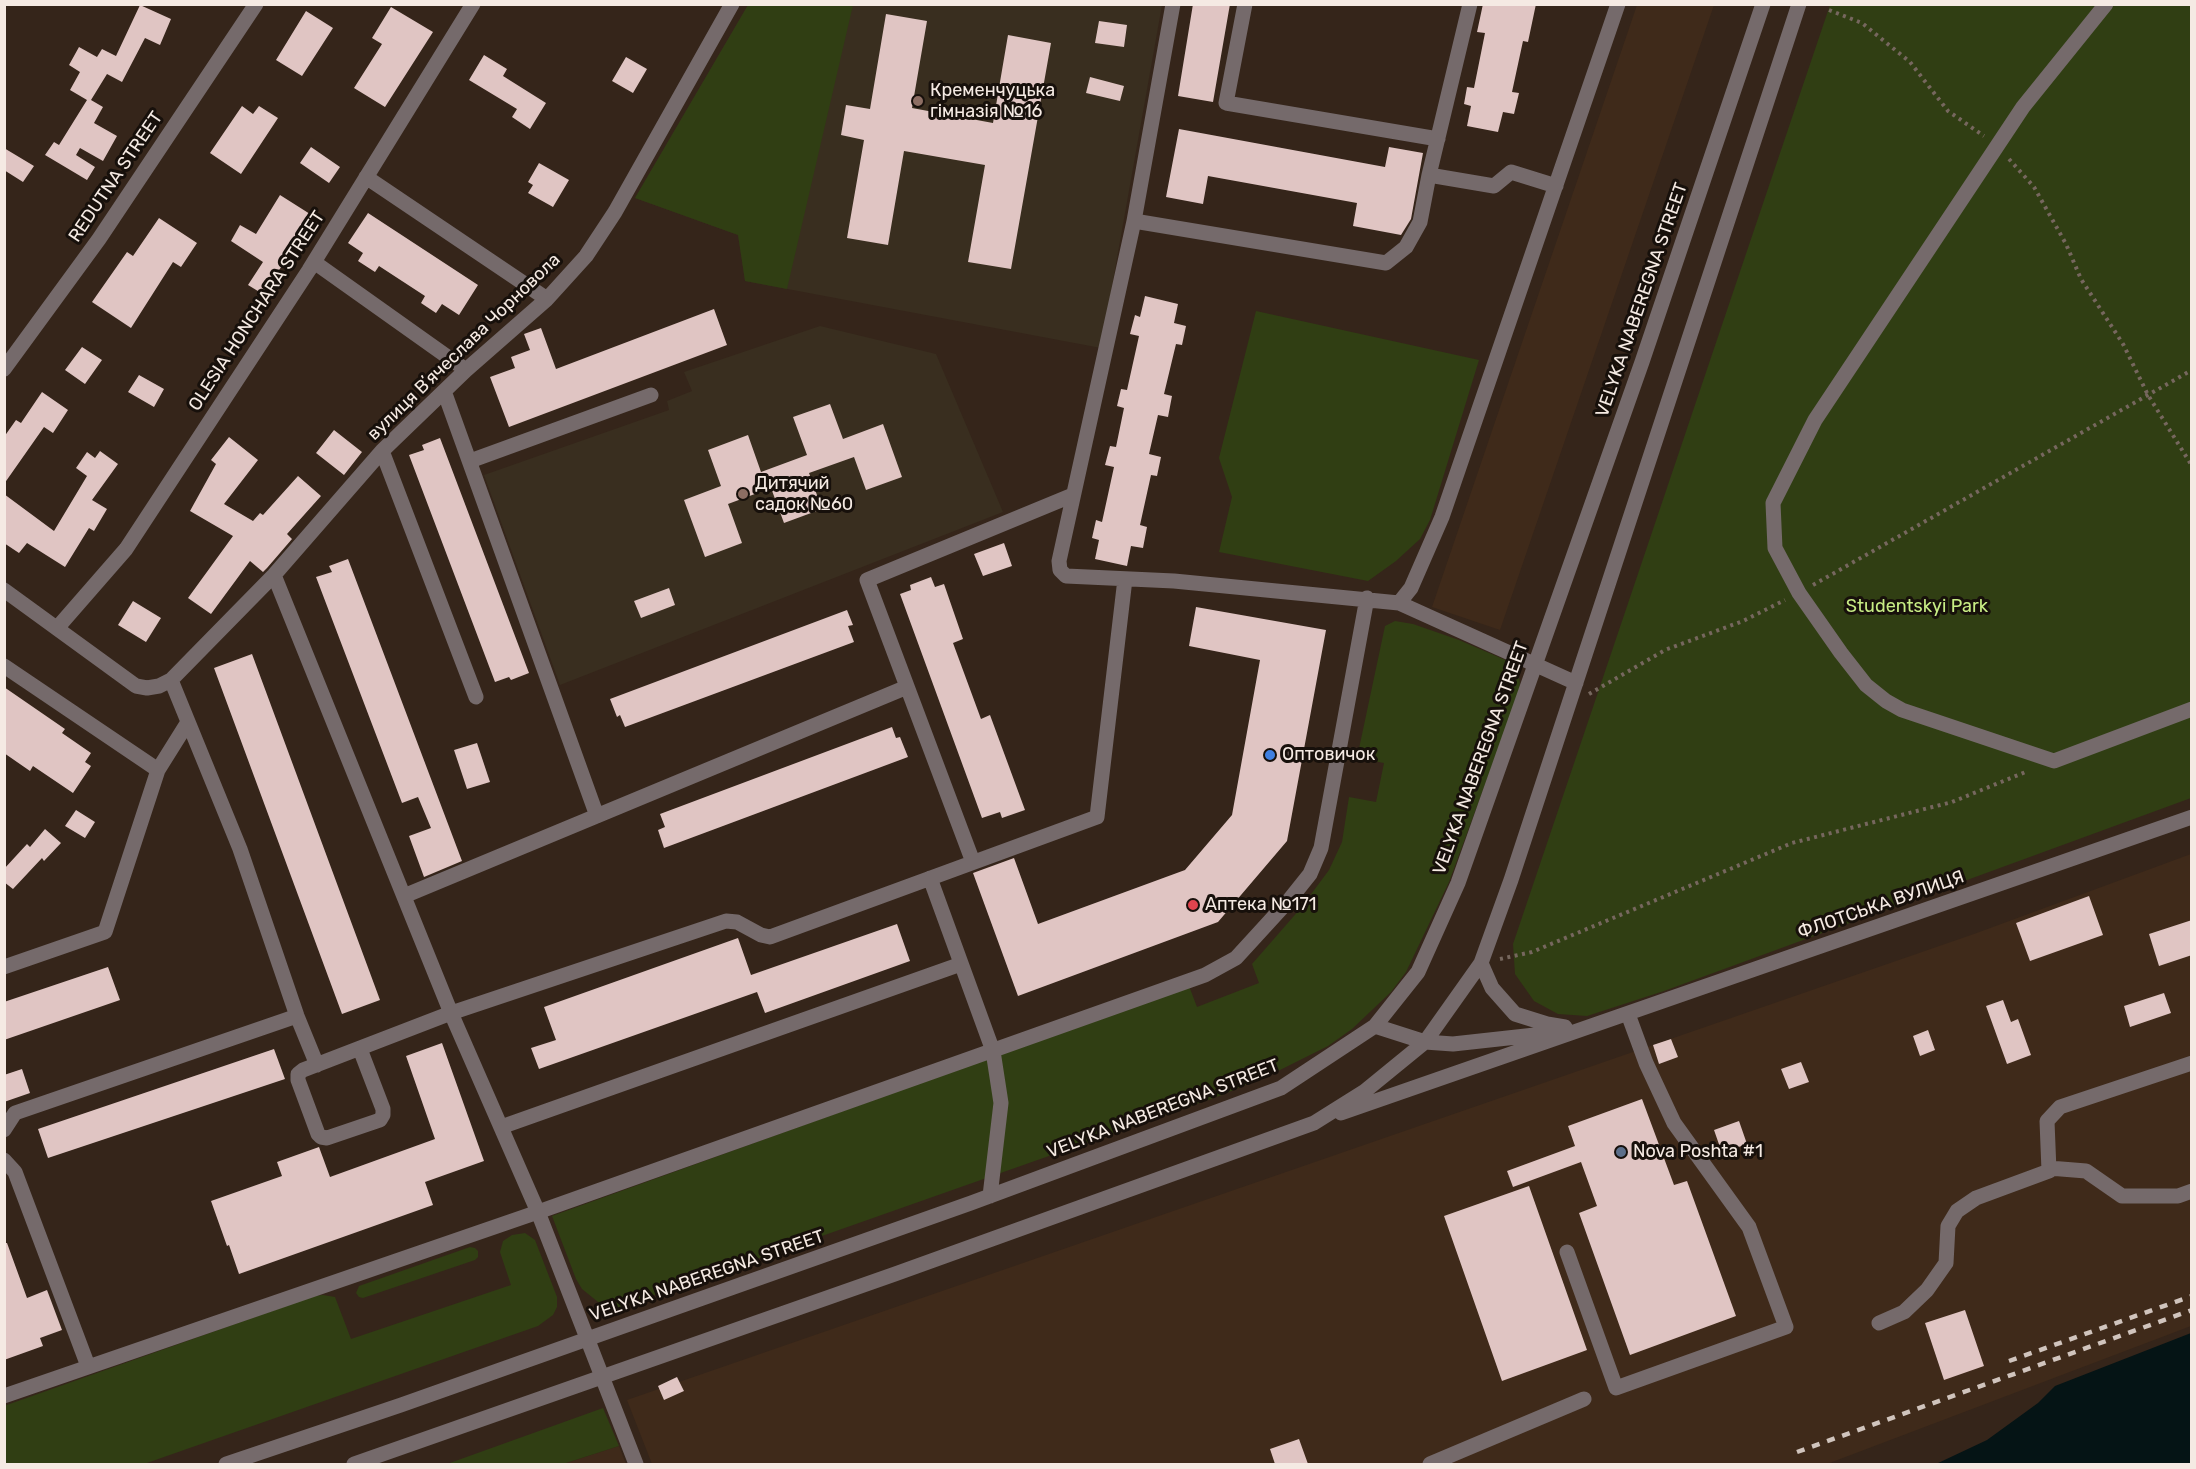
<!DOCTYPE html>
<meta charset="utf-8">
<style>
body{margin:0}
#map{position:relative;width:2196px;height:1469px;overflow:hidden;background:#35251a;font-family:Rubik,sans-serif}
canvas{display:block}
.frame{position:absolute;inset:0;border:6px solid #f5eae3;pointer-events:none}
</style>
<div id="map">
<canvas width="2196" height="1469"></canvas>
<div class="frame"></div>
</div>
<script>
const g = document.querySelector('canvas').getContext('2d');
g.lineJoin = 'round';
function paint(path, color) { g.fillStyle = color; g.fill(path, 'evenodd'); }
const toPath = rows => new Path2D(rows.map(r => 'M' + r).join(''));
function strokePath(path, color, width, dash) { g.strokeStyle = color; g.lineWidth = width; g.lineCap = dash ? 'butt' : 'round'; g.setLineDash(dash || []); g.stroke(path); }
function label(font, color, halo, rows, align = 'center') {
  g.font = font + ' Rubik,sans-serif'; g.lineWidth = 6; g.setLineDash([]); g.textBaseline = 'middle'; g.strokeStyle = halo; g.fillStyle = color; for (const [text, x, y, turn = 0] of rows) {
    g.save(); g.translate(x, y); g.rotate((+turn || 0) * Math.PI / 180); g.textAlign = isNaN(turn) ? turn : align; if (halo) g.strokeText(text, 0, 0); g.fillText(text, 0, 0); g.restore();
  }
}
paint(toPath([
 [1637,5,1714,5,1500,630,1432,607],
 [2191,854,2191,1326,1827,1464,652,1464,627,1400,1974,934],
 [619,1446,626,1464,563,1464]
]), '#3f2a1a');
paint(toPath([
 [748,5,1162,5,1101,348,745,281,738,235,635,198],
 [820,326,936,354,1003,512,560,685,484,475,669,410,667,401,692,391,684,372]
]), '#392e1f');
paint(toPath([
 [748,5,853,5,787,289,745,281,738,235,635,198],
 [1830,5,2191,5,2191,798,1664,991,1587,1016,1558,1014,1534,1001,1515,974,1513,944],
 [1256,311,1479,360,1430,520,1420,539,1396,561,1368,581,1219,552,1232,497,1219,458],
 [1395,621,1413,624,1459,640,1510,662,1518,673,1520,683,1518,695,1449,882,1406,972,1391,992,1352,1029,1328,1046,1278,1071,1222,1095,612,1310,603,1306,582,1289,576,1279,552,1216,1189,986,1197,1007,1259,983,1252,964,1300,909,1329,870,1342,842,1349,797,1376,802,1384,763,1357,758,1385,626],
 [525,1233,535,1240,557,1297,557,1307,553,1315,538,1326,144,1464,5,1464,4,1406,314,1296,323,1295,335,1297,351,1339,511,1285,500,1252,503,1241,512,1235],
 [470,1247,475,1248,478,1251,478,1257,475,1260,363,1298,359,1297,356,1293,359,1286],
 [603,1408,619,1446,563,1464,447,1464]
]), '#303e13');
paint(toPath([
 [2191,1333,2191,1464,1936,1464,1987,1440,2038,1403,2055,1386]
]), '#051415');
paint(toPath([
 [1193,4,1230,4,1213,102,1178,96],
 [1483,4,1536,4,1528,42,1523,41,1512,92,1519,93,1514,114,1503,112,1498,132,1467,126,1471,106,1464,104,1467,87,1474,88,1485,33,1477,32],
 [140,5,171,19,160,45,145,38,122,82,107,74,91,100,103,107,94,123,117,136,103,161,80,148,76,155,95,167,87,180,45,155,54,142,59,145,87,100,70,90,80,72,69,65,79,47,97,57,102,49,116,56],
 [391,7,433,32,385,107,354,88,382,44,372,38],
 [306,11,333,28,302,76,276,60],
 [886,14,927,21,912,108,993,123,1008,35,1051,43,1011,269,968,262,985,165,904,151,888,245,847,238,864,140,841,135,846,105,870,109],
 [1099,21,1127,25,1124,47,1095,43],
 [484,55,507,69,503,76,546,103,530,129,512,117,517,109,469,80],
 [626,57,647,69,633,93,612,81],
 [1090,77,1124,86,1120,101,1086,93],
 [242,106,253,114,259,106,278,118,241,174,210,153],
 [1179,129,1385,167,1389,147,1423,153,1411,219,1401,235,1353,226,1357,203,1208,176,1203,204,1166,197],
 [311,147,340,167,329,183,300,163],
 [4,148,34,166,23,182,4,170],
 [539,163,569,180,553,207,528,193,533,185,528,182],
 [280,195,310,214,285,253,289,256,272,280,275,282,266,296,248,285,263,262,231,241,240,225,256,234],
 [368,213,478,285,459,315,442,304,436,313,421,303,425,296,379,266,375,272,358,261,363,253,348,243],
 [159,218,197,243,181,267,173,262,131,328,92,302,127,252,133,256],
 [1145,296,1178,304,1174,323,1186,326,1182,345,1176,344,1164,394,1172,396,1168,417,1158,415,1149,454,1161,457,1157,476,1151,475,1140,525,1147,527,1143,548,1131,546,1127,566,1095,559,1099,540,1092,538,1096,520,1102,522,1114,467,1105,465,1110,446,1116,447,1124,408,1117,406,1121,389,1127,390,1139,336,1130,334,1135,315,1140,317],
 [714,309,727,345,509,427,490,377,515,368,511,357,530,350,524,334,541,328,556,369],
 [82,347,102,360,85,384,65,370],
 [139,375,164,389,154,407,128,392],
 [42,392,68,410,53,433,44,427,4,484,4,437,16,420,21,423],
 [830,404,843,439,883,424,902,477,866,490,854,457,809,473,822,509,784,523,771,488,728,504,742,543,705,557,684,500,721,486,708,450,748,435,761,472,807,455,793,417],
 [334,430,362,452,344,475,316,453],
 [229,437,258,460,224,504,253,521,260,513,263,515,298,476,321,496,287,534,292,539,267,568,263,572,250,561,211,614,188,598,233,536,190,511,216,464,211,460],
 [440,438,529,673,511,680,509,677,495,682,409,455,424,450,422,445],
 [100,451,118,464,92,500,107,509,94,531,89,528,65,567,27,543,19,553,4,543,4,494,54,531,87,476,76,468,87,452,95,458],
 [1004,543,1012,566,983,576,974,554],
 [348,559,462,861,424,877,409,836,431,828,418,797,402,803,316,577,332,572,329,566],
 [931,577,935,587,944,584,963,639,953,643,981,719,990,715,1025,810,1002,818,1000,812,982,818,900,594,911,590,910,585],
 [669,588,675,605,641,618,634,601],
 [133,601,161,618,146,642,118,625],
 [1196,607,1326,630,1287,841,1218,922,1018,996,973,873,1014,858,1038,924,1185,870,1232,815,1260,660,1189,646],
 [847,610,853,625,848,626,854,642,625,727,620,715,617,717,610,699],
 [252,654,380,1000,342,1014,214,668],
 [4,687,65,729,62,733,91,753,85,762,91,766,73,793,33,766,30,771,4,753],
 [892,727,896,738,900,737,908,757,664,848,658,830,665,827,660,814],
 [477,743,490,782,467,789,454,750],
 [76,810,95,822,85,838,65,826],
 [45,829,61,843,44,861,42,858,13,889,4,882,4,869,27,844,30,847],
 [2089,896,2103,935,2030,961,2016,923],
 [2192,920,2192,955,2159,966,2149,934],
 [897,924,910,961,765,1013,757,992,539,1069,531,1048,556,1040,544,1007,738,938,751,975],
 [108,967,120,1000,4,1040,4,1002],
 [2164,993,2171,1013,2130,1027,2124,1006],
 [2003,1000,2011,1022,2018,1019,2031,1055,2007,1064,1986,1006],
 [1928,1030,1935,1050,1920,1056,1913,1036],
 [1671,1039,1678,1057,1659,1064,1653,1045],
 [442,1043,484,1161,425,1182,433,1205,239,1274,229,1245,227,1246,211,1201,282,1176,277,1162,319,1147,330,1177,435,1139,406,1056],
 [274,1049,285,1079,48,1158,38,1129],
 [1801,1062,1809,1082,1789,1089,1781,1069],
 [22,1069,30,1093,4,1102,4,1075],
 [1642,1099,1674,1185,1687,1181,1736,1316,1630,1355,1579,1213,1597,1206,1581,1162,1513,1187,1507,1171,1575,1146,1568,1126],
 [1739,1121,1747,1144,1722,1153,1714,1130],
 [1529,1186,1587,1350,1502,1381,1444,1216],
 [4,1243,7,1243,27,1298,47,1290,62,1330,40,1338,43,1346,4,1360],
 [1965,1310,1984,1366,1944,1380,1925,1323],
 [677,1377,684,1391,664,1400,658,1386],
 [1299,1439,1308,1464,1275,1464,1270,1449]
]), '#e0c5c3');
strokePath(toPath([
 [1829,10,1862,23,1910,62,1948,111,1984,136],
 [2009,159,2034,187,2066,244,2081,279,2123,344,2148,395,2192,466],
 [1813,585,2192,370],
 [1589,694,1665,650,1743,621,1785,600],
 [1500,959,1532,952,1792,843,1952,802,2028,771]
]), '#76675e', 4, [3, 4.5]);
strokePath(toPath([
 [1173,4,1134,221,1059,561,1060,570,1066,576,1174,581,1399,603],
 [1245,4,1226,103,1438,139],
 [2106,4,2023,107,1815,420,1773,503,1775,548,1799,593,1841,653,1866,685,1886,701,1902,710,2054,761,2192,709],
 [1429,175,1470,4],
 [366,177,547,299],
 [1134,221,1386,263,1406,247,1420,222,1429,175,1494,186,1511,172,1556,186],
 [314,262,466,370],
 [4,369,99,239,256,4],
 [444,391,597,816],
 [382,451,476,697],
 [470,461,651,395],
 [274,575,451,1013,538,1212,636,1464],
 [4,590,136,686,147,688,159,686,171,680,274,575,382,451,466,370,547,299,586,256,615,212,732,4],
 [58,627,126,549,309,270,473,4],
 [4,666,158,770],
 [171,680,240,849,297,1016,317,1065],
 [1576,683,1399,603,1411,588,1442,517,1618,4],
 [973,862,867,580,1073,495],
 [930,878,993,1051,1001,1103,990,1196],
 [404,896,907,687],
 [1481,963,1492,988,1515,1014,1547,1024,1565,1027],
 [4,967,105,932,158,770,188,722],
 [1375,1026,1425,1042,1453,1044,1553,1033],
 [360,1049,383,1109,383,1115,380,1120,327,1138,321,1137,318,1134,298,1080,298,1074,303,1070,451,1013,726,921,737,922,761,935,770,937,1097,817,1125,579],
 [1341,1113,2192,817],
 [501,1127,961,964],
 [4,1130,15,1113,297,1016],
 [4,1160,15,1172,88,1366],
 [2049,1168,2086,1171,2122,1196,2178,1196,2192,1191],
 [1567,1252,1616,1388,1786,1327,1749,1227,1674,1123,1646,1063,1628,1014],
 [1879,1323,1904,1312,1927,1290,1946,1263,1948,1226,1957,1211,1976,1198,2049,1171,2047,1121,2060,1107,2192,1063],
 [4,1396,538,1212,1205,975,1236,958,1290,899,1310,874,1321,848,1367,598],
 [226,1464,401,1405,971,1203,1281,1088,1375,1026,1418,972,1458,883,1642,362,1763,4],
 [354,1464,895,1274,1314,1123,1365,1091,1425,1042,1481,963,1511,880,1799,4],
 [1430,1464,1584,1399]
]), '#756a6b', 15);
strokePath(toPath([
 [2009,1361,2192,1296],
 [1797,1452,2192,1310]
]), '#d0c4bd', 4.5, [8, 8]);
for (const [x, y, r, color] of [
 [918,101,6,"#8d6e63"],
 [743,494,6,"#8d6e63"],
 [1270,755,6,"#3f7fe0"],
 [1193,905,6,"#e0444e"],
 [1621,1152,6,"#5c6f8a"]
]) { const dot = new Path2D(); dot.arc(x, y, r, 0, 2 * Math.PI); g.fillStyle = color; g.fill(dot); strokePath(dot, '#17100b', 2); }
label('18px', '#f5eae3', '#17100b', [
 ["Кременчуцька",930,91],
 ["гімназія №16",930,112],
 ["Дитячий",755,484],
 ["садок №60",755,505],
 ["Оптовичок",1282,755],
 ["Аптека №171",1205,905],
 ["Nova Poshta #1",1633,1152]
], 'left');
label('18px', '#f5eae3', '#17100b', [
 ["REDUTNA STREET",116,177,-56],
 ["VELYKA NABEREGNA STREET",1642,300,-71],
 ["OLESIA HONCHARA STREET",257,311,-57],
 ["вулиця Вʼячеслава Чорновола",464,347,-44],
 ["VELYKA NABEREGNA STREET",1481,758,-70],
 ["ФЛОТСЬКА ВУЛИЦЯ",1881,905,-19],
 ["VELYKA NABEREGNA STREET",1163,1109,-21],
 ["VELYKA NABEREGNA STREET",707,1276,-19]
]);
label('18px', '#c8ed85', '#17100b', [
 ["Studentskyi Park",1917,607]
]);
</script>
